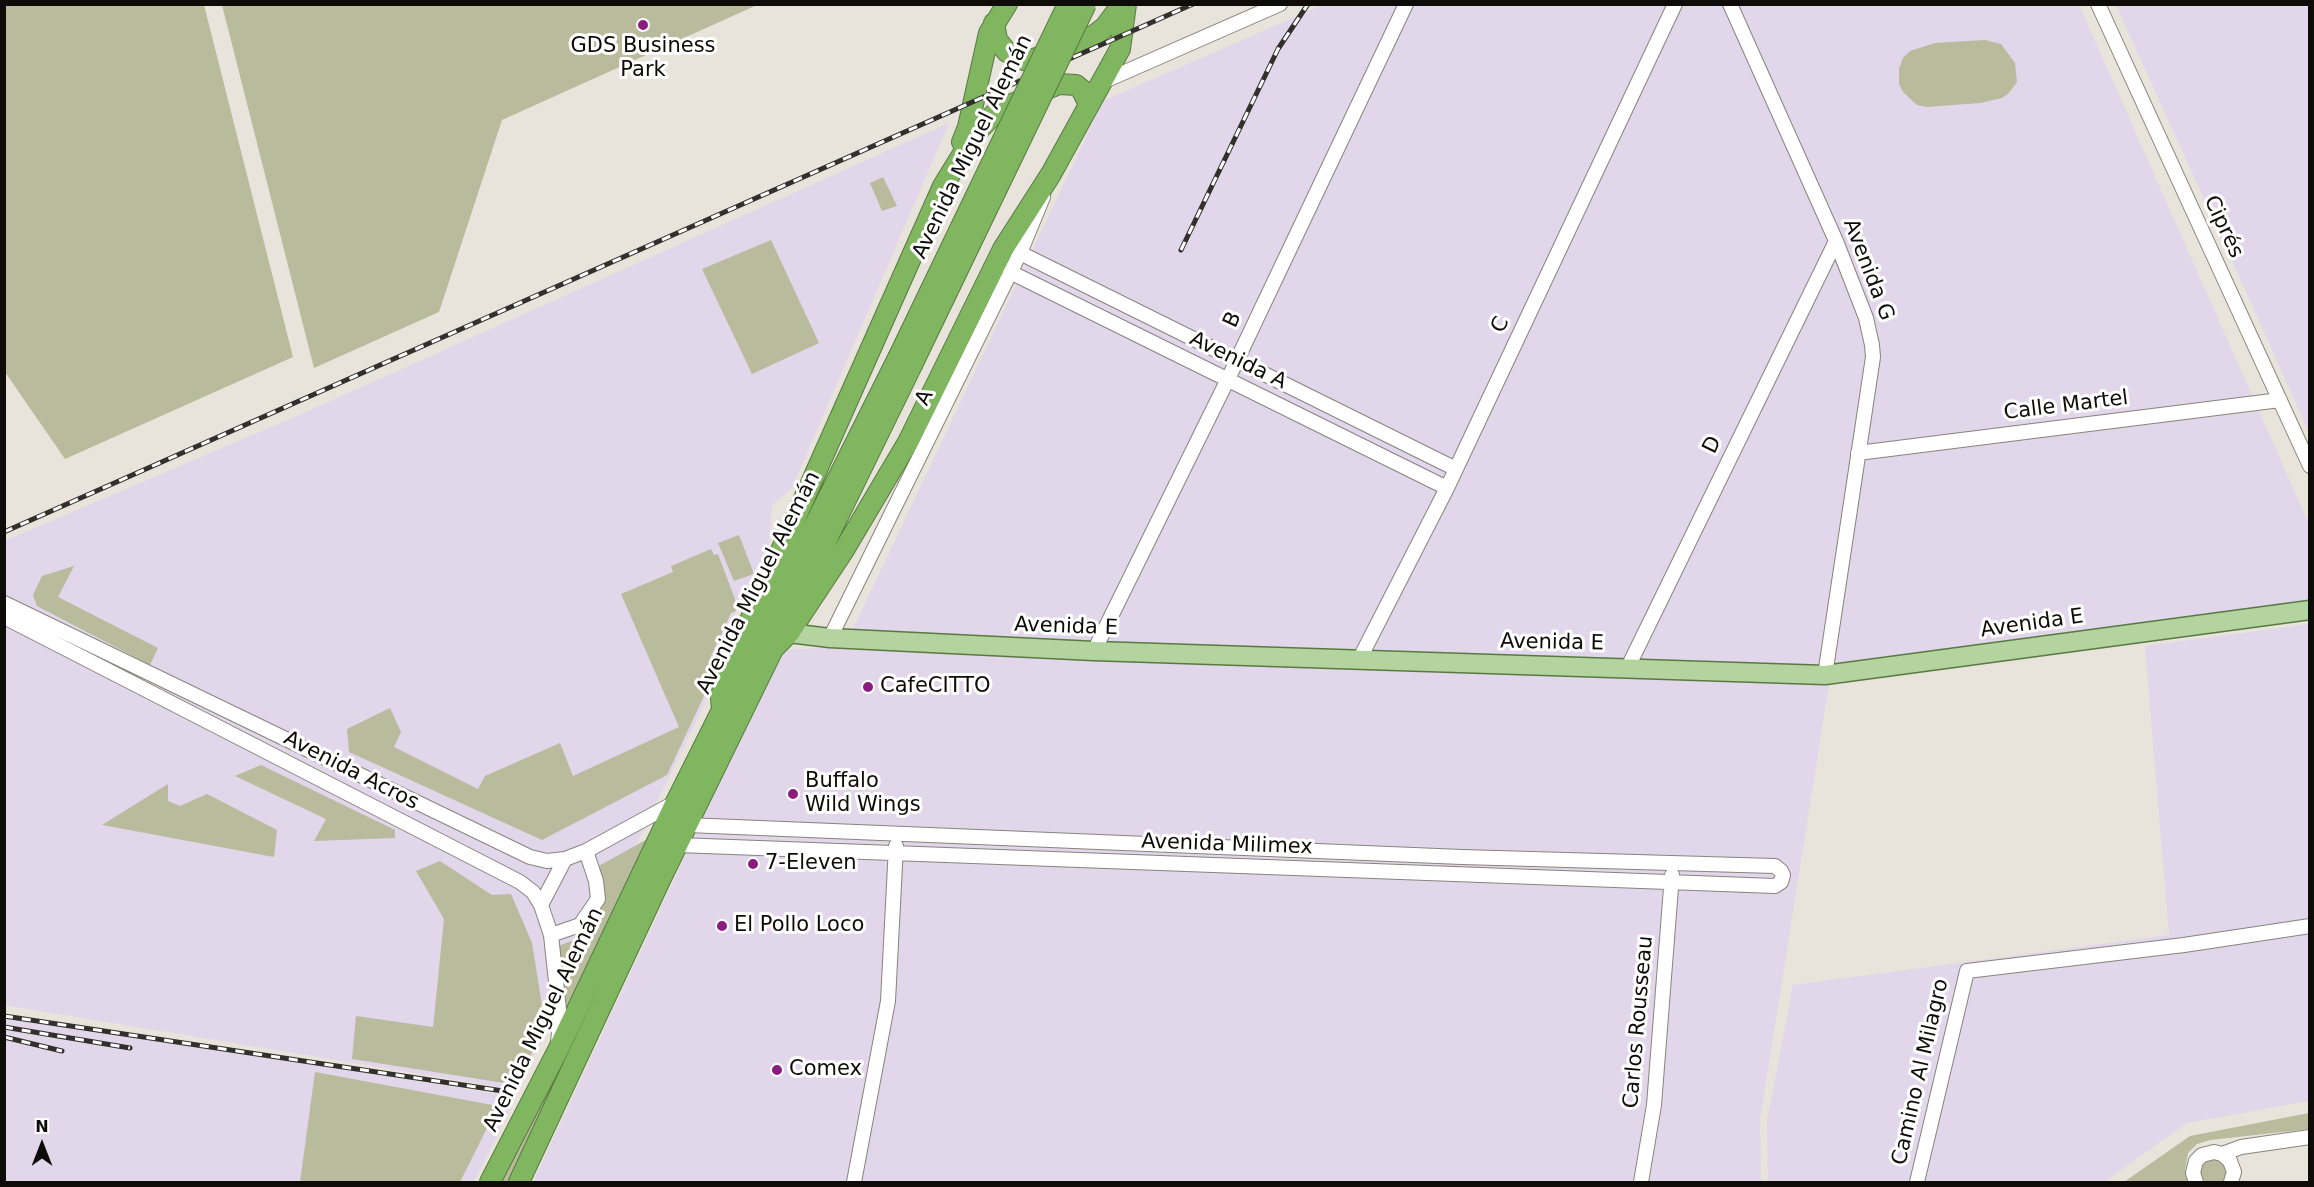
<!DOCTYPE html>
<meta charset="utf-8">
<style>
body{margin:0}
#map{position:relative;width:2314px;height:1187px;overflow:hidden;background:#e8e4db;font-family:"DejaVu Sans",sans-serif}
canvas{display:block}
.frame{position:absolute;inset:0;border:6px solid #0e0c09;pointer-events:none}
.north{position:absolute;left:12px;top:1115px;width:60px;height:60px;-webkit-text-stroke:4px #fff;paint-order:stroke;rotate:0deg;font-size:16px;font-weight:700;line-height:24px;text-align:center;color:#0e0c09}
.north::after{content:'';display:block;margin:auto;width:21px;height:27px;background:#0e0c09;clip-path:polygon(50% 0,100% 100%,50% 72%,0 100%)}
</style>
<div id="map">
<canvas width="2314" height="1187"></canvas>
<div class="frame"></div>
<div class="north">N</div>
</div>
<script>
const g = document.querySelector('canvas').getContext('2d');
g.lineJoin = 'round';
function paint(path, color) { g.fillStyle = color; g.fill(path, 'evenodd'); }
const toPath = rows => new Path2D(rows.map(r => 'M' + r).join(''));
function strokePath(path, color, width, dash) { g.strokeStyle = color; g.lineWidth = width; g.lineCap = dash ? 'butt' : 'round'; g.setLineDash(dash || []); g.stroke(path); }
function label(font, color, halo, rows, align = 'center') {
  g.font = font + ' "DejaVu Sans",sans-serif'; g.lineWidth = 6; g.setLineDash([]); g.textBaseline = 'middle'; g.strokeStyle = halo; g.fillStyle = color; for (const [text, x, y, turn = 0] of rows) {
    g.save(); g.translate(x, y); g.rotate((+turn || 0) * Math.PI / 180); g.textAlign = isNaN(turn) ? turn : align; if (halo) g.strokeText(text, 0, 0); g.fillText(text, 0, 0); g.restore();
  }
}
paint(toPath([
 [1322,5,2079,5,2309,524,2309,602,1806,667,851,633,1103,101],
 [2116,5,2309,5,2309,433,2252,305],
 [949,123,792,488,772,505,769,546,719,646,707,699,517,1090,5,1005,4,541,297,416],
 [2309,624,2309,1101,2187,1123,2104,1182,1768,1182,1767,1121,1793,985,2169,935,2145,646],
 [823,648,1830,678,1760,1120,1761,1182,533,1182,781,650],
 [5,1015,31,1019,516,1097,474,1182,5,1182]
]), '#e1d6ea');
paint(toPath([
 [4,5,204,5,293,357,65,459,5,372],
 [222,5,222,4,757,5,502,120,439,312,314,368],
 [1985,40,2001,44,2015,63,2017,82,2008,94,2002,98,1980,103,1926,107,1917,105,1903,92,1899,84,1899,69,1903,58,1910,51,1935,43],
 [883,177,897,206,882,211,870,183],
 [771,240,819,343,752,374,702,269],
 [739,535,754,574,734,581,718,543],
 [711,549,714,555,718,554,736,602,734,606,736,611,731,613,711,656,704,696,667,775,542,840,349,752,347,729,390,708,401,732,394,747,478,789,485,776,560,743,573,776,679,727,621,594,673,572,671,566],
 [74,566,58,597,158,648,150,665,37,606,33,595,42,576],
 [261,765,395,830,395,838,314,841,326,819,235,776],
 [168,784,168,801,180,806,207,794,277,830,274,857,102,825],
 [651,837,565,1016,558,946,585,936,605,895,597,867],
 [440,861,492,895,511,894,532,943,545,1024,517,1085,352,1059,356,1016,433,1027,444,919,416,871],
 [563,1062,511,1182,497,1182,512,1154],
 [315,1072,498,1106,460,1182,300,1182],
 [2309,1113,2309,1129,2210,1140,2197,1144,2188,1153,2185,1171,2188,1182,2124,1182,2190,1136],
 [2214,1159,2223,1163,2227,1171,2227,1178,2224,1182,2203,1182,2200,1178,2200,1166,2208,1160]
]), '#b8bb9c');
const minor = toPath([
 [1730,4,1836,241,1866,318,1872,345,1873,357,1825,675],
 [2098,4,2310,466],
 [1100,83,1280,4],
 [1020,253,1456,469],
 [1010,272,1447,488],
 [1858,453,2280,400],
 [4,603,530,857,547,861,565,859,586,851,676,802],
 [4,617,520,882,533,892,541,905,551,935,560,1019,558,1043],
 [830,638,1020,253,1043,197],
 [1094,651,1228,379,1406,4],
 [1359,660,1447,488,1675,4],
 [1628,667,1836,241],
 [678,845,1775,886,1781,882,1783,875,1781,871,1775,866,1462,857,687,825],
 [541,905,565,859],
 [551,935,580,925,598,899,596,881,586,851],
 [2222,1154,2241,1147,2310,1137],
 [854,1182,888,1001,896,846],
 [1641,1182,1654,1105,1672,875],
 [1917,1182,1967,971,2184,945,2310,926],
 [2196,1182,2193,1173,2196,1161,2202,1155,2214,1152,2222,1154,2230,1161,2234,1172,2231,1182]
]);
const major = toPath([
 [789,633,830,638,1094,651,1825,675,2310,610]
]);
const highway = toPath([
 [994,23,997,40,1007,52,1024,60,1034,59,1074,45,1096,34,1105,27,1122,4],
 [1089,105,1120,49,1126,4],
 [962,142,968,127,989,33,1007,4],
 [722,710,721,698,724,683,751,618,943,186,975,134,998,110,1059,84,1076,85,1082,90,1089,105,1051,174,1003,249,908,442,844,550,789,633,772,650],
 [490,1182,558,1050,676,802,898,358],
 [519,1182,662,876,912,365]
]);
strokePath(minor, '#88847c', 16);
strokePath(major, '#587a41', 21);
strokePath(highway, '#587a41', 22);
strokePath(minor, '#fff', 14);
strokePath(major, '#b3d39f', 18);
strokePath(highway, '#80b65f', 20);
const rail = toPath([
 [1181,250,1278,49,1308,4],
 [4,532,1193,4],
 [4,1016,503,1091],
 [4,1027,130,1048],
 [4,1037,62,1051]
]);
strokePath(rail, '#32302c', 5);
strokePath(rail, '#fff', 3, [9]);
const highwayBridge = toPath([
 [898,358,1068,4],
 [912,365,1086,4]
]);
strokePath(highwayBridge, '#587a41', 22, []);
strokePath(highwayBridge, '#80b65f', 20);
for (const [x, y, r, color] of [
 [643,25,6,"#8a1c80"],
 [868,687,6,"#8a1c80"],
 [793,794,6,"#8a1c80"],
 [753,864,6,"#8a1c80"],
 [722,926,6,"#8a1c80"],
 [777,1070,6,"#8a1c80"]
]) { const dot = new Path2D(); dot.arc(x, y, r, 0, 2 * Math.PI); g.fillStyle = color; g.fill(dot); strokePath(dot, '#fff', 2); }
label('21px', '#0e0c09', '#fff', [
 ["GDS Business",643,47,"center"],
 ["Park",643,71,"center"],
 ["CafeCITTO",880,687],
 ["Buffalo",805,782],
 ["Wild Wings",805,806],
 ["7-Eleven",765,864],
 ["El Pollo Loco",734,926],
 ["Comex",789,1070]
], 'left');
label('21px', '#0e0c09', '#fff', [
 ["Avenida Miguel Alemán",973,147,-64],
 ["Ciprés",2223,227,65],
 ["Avenida G",1868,270,69],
 ["B",1233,320,-65],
 ["C",1501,325,-65],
 ["Avenida A",1238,361,26],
 ["A",925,398,-64],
 ["Calle Martel",2066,406,-7],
 ["D",1713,445,-64],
 ["Avenida Miguel Alemán",759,583,-63],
 ["Avenida E",2032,624,-8],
 ["Avenida E",1066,627,2],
 ["Avenida E",1552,643,1],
 ["Avenida Acros",351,771,27],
 ["Avenida Milimex",1227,845,2],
 ["Avenida Miguel Alemán",544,1020,-64],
 ["Carlos Rousseau",1639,1022,-85],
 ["Camino Al Milagro",1921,1072,-77]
]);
</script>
